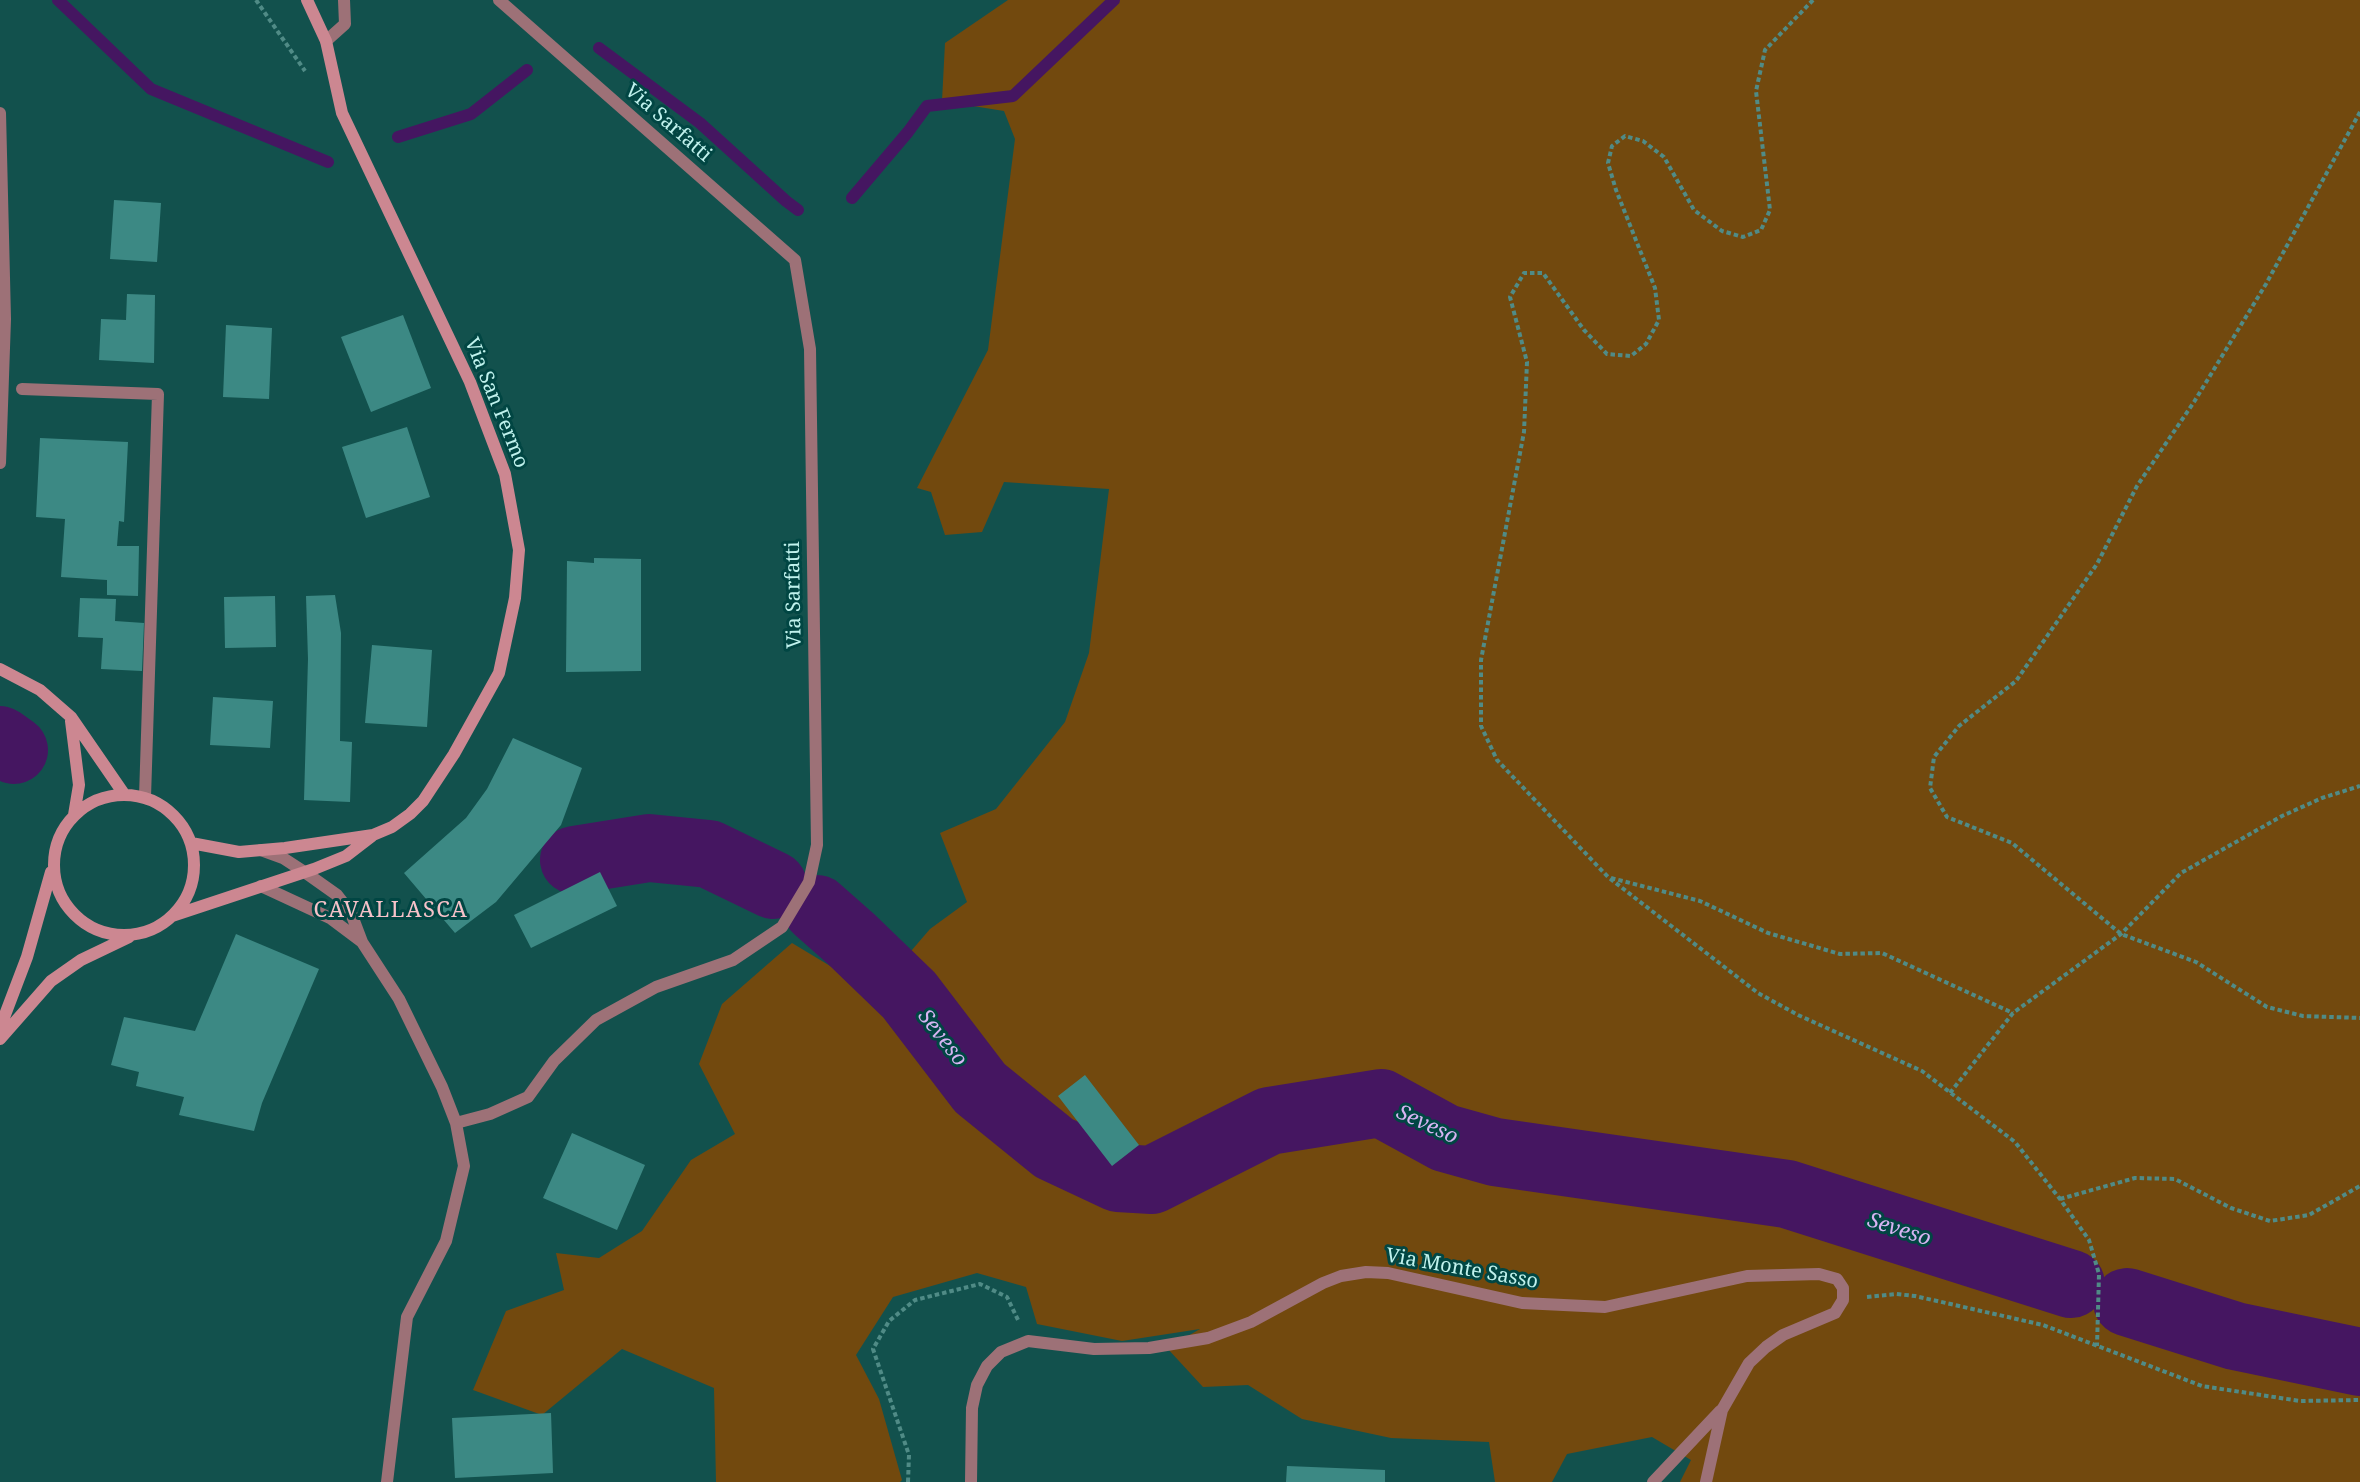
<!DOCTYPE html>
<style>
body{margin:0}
canvas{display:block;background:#12514d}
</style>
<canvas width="2360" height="1482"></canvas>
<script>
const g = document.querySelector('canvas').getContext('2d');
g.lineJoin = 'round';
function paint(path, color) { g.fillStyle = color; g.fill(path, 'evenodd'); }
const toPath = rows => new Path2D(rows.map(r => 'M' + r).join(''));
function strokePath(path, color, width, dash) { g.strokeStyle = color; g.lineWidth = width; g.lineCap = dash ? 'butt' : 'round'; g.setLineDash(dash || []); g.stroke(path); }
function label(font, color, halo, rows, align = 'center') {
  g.font = font + ' "Noto Serif",serif'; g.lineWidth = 6; g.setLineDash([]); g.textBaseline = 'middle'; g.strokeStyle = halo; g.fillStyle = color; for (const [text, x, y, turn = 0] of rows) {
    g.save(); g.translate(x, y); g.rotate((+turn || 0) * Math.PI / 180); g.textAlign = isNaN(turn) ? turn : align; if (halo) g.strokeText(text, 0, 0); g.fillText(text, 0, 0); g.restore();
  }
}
paint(toPath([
 [1008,0,2360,0,2360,1482,1680,1482,1691,1460,1652,1437,1567,1454,1552,1482,1495,1482,1489,1442,1391,1438,1302,1419,1248,1385,1203,1387,1167,1348,1200,1329,1122,1341,1037,1324,1026,1287,977,1273,893,1297,856,1355,879,1399,902,1480,900,1482,716,1482,714,1388,622,1349,542,1415,473,1390,506,1311,564,1290,556,1253,599,1258,642,1231,691,1160,735,1134,699,1064,722,1004,792,943,875,993,930,929,967,902,940,833,996,809,1065,722,1089,653,1109,489,1004,482,982,532,945,535,931,492,917,488,988,350,1015,139,1004,111,942,101,945,43]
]), '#72490e');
strokePath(toPath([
 [58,0,151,89,328,162],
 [599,48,700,123,786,201,798,210],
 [398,137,471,114,527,70],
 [852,198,908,132,927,106,1013,96,1114,0]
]), '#451661', 12);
strokePath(toPath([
 [0,740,14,750],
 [574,860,649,848,709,854,773,885],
 [817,909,851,939,909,995,980,1088,1054,1148,1118,1178,1152,1180,1269,1121,1381,1103,1445,1138,1495,1152,1787,1194,2071,1284],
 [2127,1302,2235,1336,2360,1362]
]), '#451661', 68);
paint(toPath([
 [114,200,161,203,157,262,110,259],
 [127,294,155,295,154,363,99,360,101,319,126,320],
 [403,315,431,388,371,412,341,337],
 [226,325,272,328,269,399,223,397],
 [407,427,430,497,366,518,342,447],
 [40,438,128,442,124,522,119,521,117,546,139,546,138,596,107,595,107,580,61,577,65,519,36,517],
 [594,558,641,559,641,671,566,672,567,561,594,563],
 [335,595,341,633,340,741,352,742,350,802,304,800,308,659,306,596],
 [275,596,276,647,225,648,224,597],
 [80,598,116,599,115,621,144,623,142,671,101,669,103,638,78,637],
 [372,645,432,650,427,727,365,723],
 [213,697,273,701,270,748,210,745],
 [513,738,582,768,561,825,496,902,455,933,404,873,466,818,487,789],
 [600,872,617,906,531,948,514,915],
 [236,934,319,969,262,1103,254,1131,179,1115,184,1097,136,1086,139,1072,111,1065,124,1017,195,1031],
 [1085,1075,1139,1145,1112,1166,1058,1096],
 [572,1133,645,1165,617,1230,543,1198],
 [551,1413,553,1473,455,1478,452,1418],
 [1287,1466,1385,1470,1385,1482,1286,1482]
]), '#3c8984');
strokePath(toPath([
 [256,0,305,71],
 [1813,0,1765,50,1756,91,1770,210,1761,230,1743,237,1722,231,1694,210,1664,157,1643,141,1625,136,1612,146,1608,163,1616,190,1655,288,1659,320,1646,344,1631,356,1607,354,1584,330,1543,273,1524,273,1510,297,1527,362,1524,432,1481,660,1481,726,1497,760,1608,877,1758,993,1798,1015,1922,1071,2015,1142,2060,1199,2089,1240,2099,1274,2097,1346],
 [2360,112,2266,284,2194,402,2137,486,2097,564,2016,681,1959,726,1934,757,1930,788,1947,817,2012,843,2121,934,2196,962,2267,1007,2303,1016,2360,1018],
 [1611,878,1700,901,1768,933,1840,954,1882,953,2013,1013],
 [1950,1093,2013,1013,2121,934,2181,873,2282,816,2322,798,2360,786],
 [2060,1199,2135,1178,2175,1179,2231,1208,2270,1221,2309,1215,2360,1186],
 [1867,1297,1896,1294,1915,1296,2043,1325,2202,1386,2300,1401,2360,1400],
 [908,1482,909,1455,873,1349,889,1321,915,1300,980,1284,1007,1297,1018,1320]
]), '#508b86', 4, [4.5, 3]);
strokePath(toPath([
 [22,389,158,394,145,797]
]), '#9d7177', 12);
strokePath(toPath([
 [326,41,345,24,344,0],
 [0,113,5,319,0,463],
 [261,850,283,858,306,873,337,895,351,913,362,942,399,999,442,1087,456,1123,464,1166,446,1241,407,1317,387,1482],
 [261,886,330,918,362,942],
 [456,1123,490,1114,528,1097,554,1061,596,1020,656,987,733,960,782,927,809,882,817,845,810,349,795,260,499,0],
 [971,1482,972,1408,977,1385,987,1366,1001,1352,1028,1341,1094,1349,1149,1348,1208,1338,1251,1322,1323,1283,1341,1276,1366,1272,1388,1273,1522,1303,1605,1307,1747,1276,1819,1274,1837,1279,1843,1288,1843,1300,1835,1313,1783,1335,1766,1347,1749,1363,1722,1410,1706,1482],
 [1653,1482,1720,1411]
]), '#9d7177', 12);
strokePath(toPath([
 [0,669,40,690,71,717,124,794],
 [71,721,79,785,74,815],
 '54 865a70 70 0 1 1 140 0a70 70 0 1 1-140 0Z',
 [191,843,239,852,285,848,373,835,392,827,410,814,423,801,454,754,499,673,515,598,519,550,505,474,470,382,342,113,326,41,307,0],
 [172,916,314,869,346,856,372,836],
 [0,1028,27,957,51,872],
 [0,1039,51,981,81,960,129,937]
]), '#cc8791', 12);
label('20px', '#c0f2ed', '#014643', [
 ["Via Sarfatti",668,123,41],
 ["Via San Fermo",496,403,68],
 ["Via Sarfatti",794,595,-91],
 ["Via Monte Sasso",1462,1269,10]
]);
label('italic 21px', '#d7b4f3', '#014643', [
 ["Seveso",942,1038,52],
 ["Seveso",1427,1125,25],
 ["Seveso",1899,1230,18]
]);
g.letterSpacing = '1.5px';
label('22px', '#f6c2c9', '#014643', [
 ["CAVALLASCA",391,911]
]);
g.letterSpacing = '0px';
</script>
